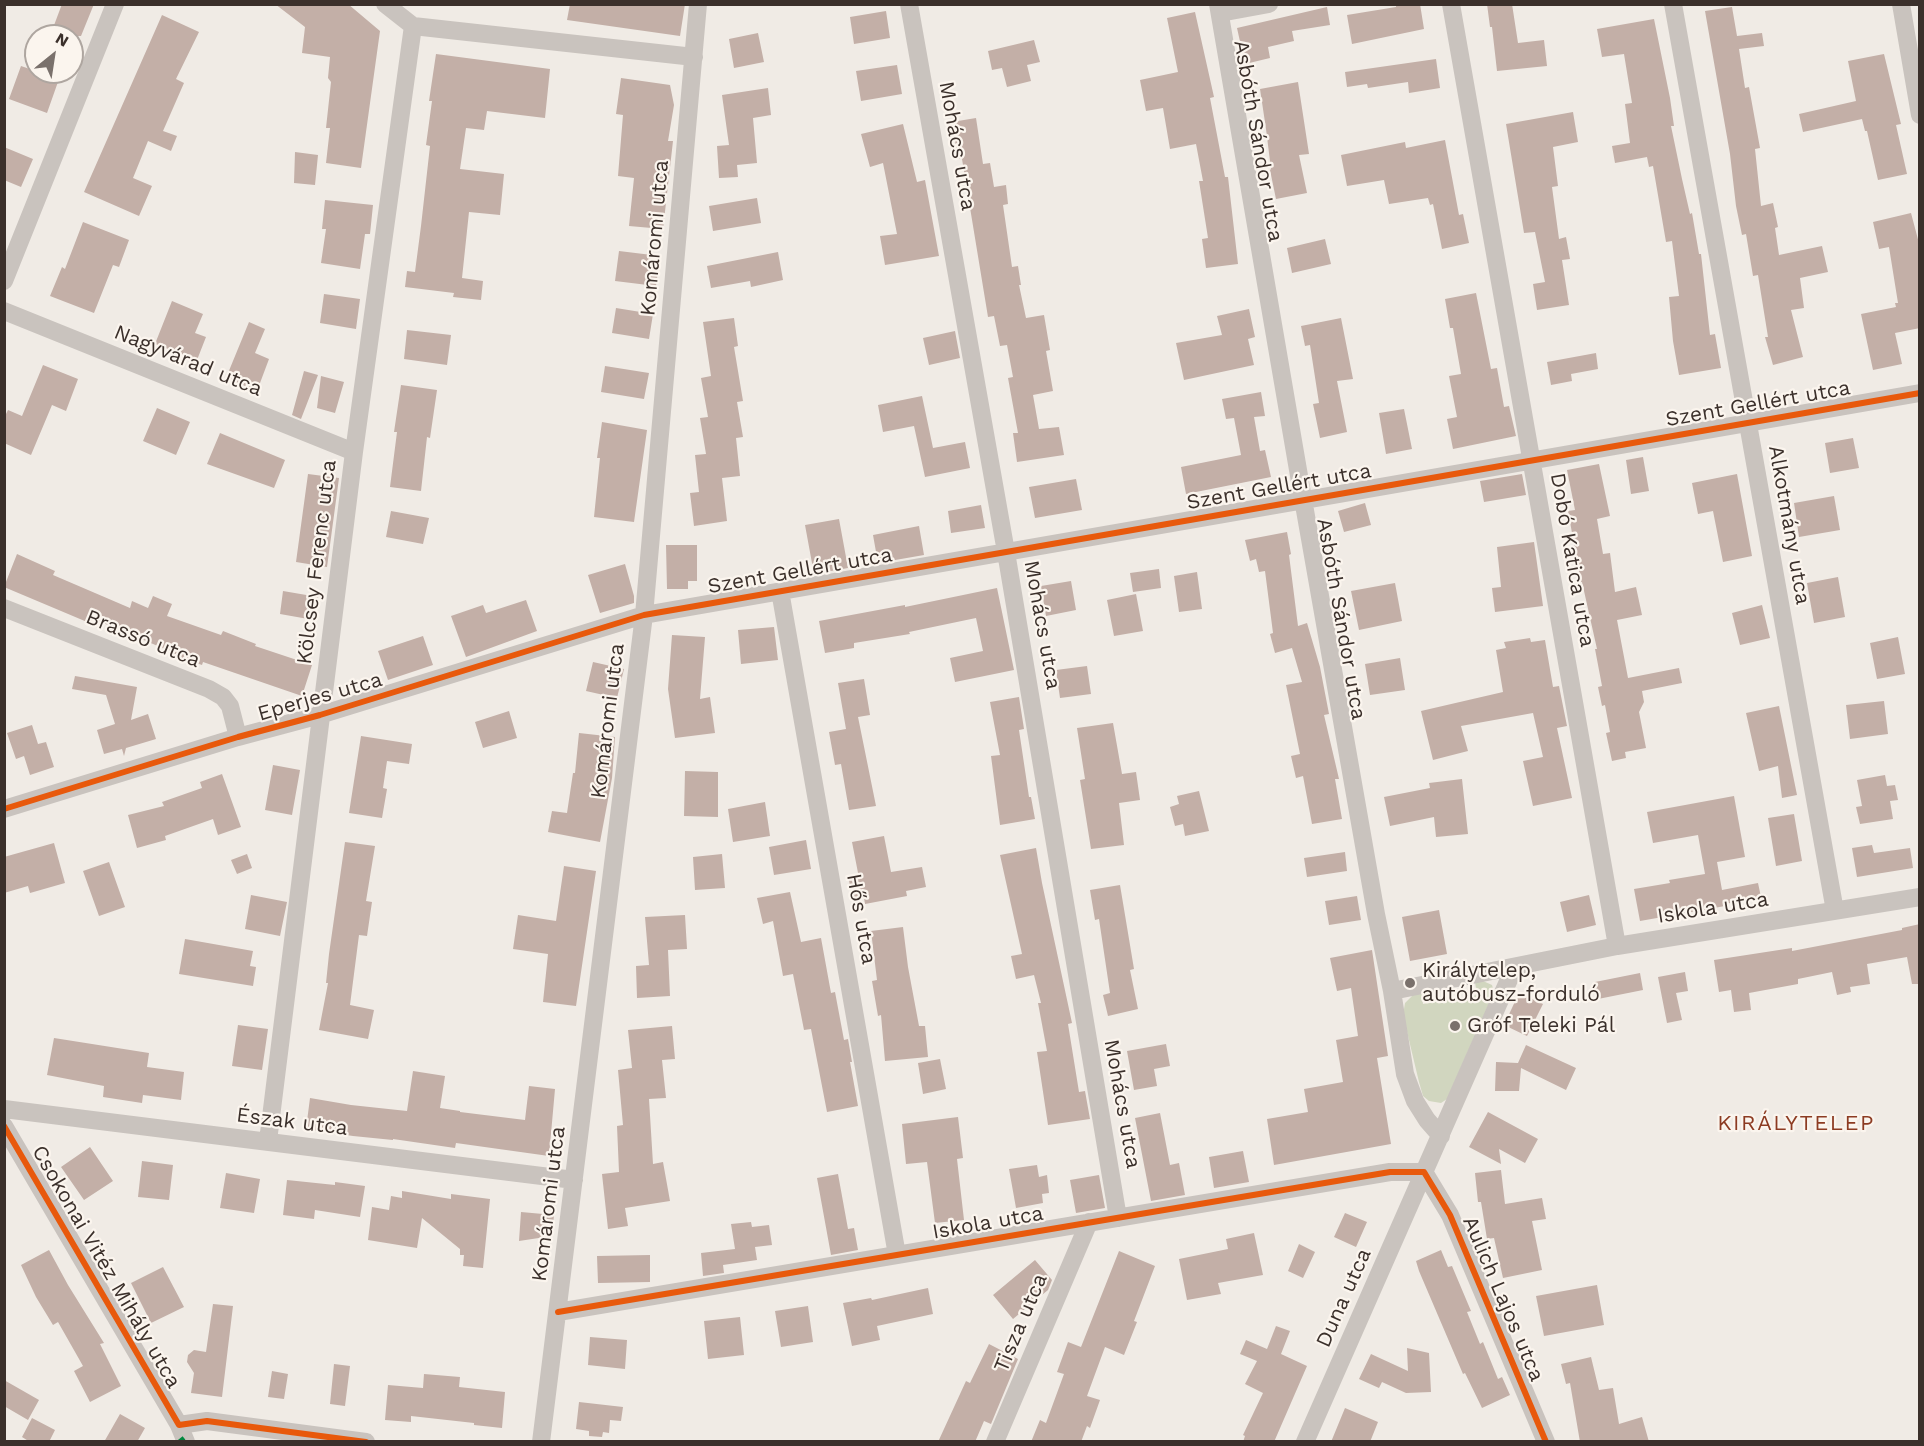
<!DOCTYPE html>
<meta charset="utf-8">
<style>
body{margin:0}
#map{position:relative;width:1924px;height:1446px;overflow:hidden;background:#f0ebe5;font-family:"Work Sans",sans-serif}
canvas{display:block}
.frame{position:absolute;inset:0;border:6px solid #3b302b;pointer-events:none}
.north{position:absolute;left:24px;top:24px;width:60px;height:60px;box-sizing:border-box;background:#fbf5ee;border:2px solid #aea6a0;border-radius:50%;rotate:30deg;font-size:16px;font-weight:700;line-height:24px;text-align:center;color:#3b302b}
.north::after{content:'';display:block;margin:auto;width:21px;height:27px;background:#7a716c;clip-path:polygon(50% 0,100% 100%,50% 72%,0 100%)}
</style>
<div id="map">
<canvas width="1924" height="1446"></canvas>
<div class="frame"></div>
<div class="north">N</div>
</div>
<script>
const g = document.querySelector('canvas').getContext('2d');
g.lineJoin = 'round';
function paint(path, color) { g.fillStyle = color; g.fill(path, 'evenodd'); }
const toPath = rows => new Path2D(rows.map(r => 'M' + r).join(''));
function strokePath(path, color, width, dash) { g.strokeStyle = color; g.lineWidth = width; g.lineCap = dash ? 'butt' : 'round'; g.setLineDash(dash || []); g.stroke(path); }
function label(font, color, halo, rows, align = 'center') {
  g.font = font + ' "Work Sans",sans-serif'; g.lineWidth = 4.5; g.setLineDash([]); g.textBaseline = 'middle'; g.strokeStyle = halo; g.fillStyle = color; for (const [text, x, y, turn = 0] of rows) {
    g.save(); g.translate(x, y); g.rotate((+turn || 0) * Math.PI / 180); g.textAlign = isNaN(turn) ? turn : align; if (halo) g.strokeText(text, 0, 0); g.fillText(text, 0, 0); g.restore();
  }
}
paint(toPath([
 [1483,981,1492,985,1494,992,1447,1099,1441,1103,1429,1101,1423,1096,1419,1082,1403,1015,1405,1003,1414,994,1421,992,1423,1004,1477,995,1475,982]
]), '#d1d6bf');
paint(toPath([
 [62,4,94,4,81,36,50,36],
 [275,4,348,4,380,31,361,168,326,163,330,128,326,128,331,82,328,78,330,57,302,53,305,27],
 [570,4,685,4,680,36,567,20],
 [1396,4,1420,4,1424,29,1352,44,1347,15,1396,7],
 [1487,4,1512,4,1518,43,1544,40,1547,66,1497,71,1492,27,1490,27],
 [1327,7,1330,25,1292,31,1294,41,1268,47,1270,58,1245,64,1237,28],
 [1732,7,1737,36,1762,33,1764,46,1739,49,1745,88,1749,87,1760,148,1755,149,1761,206,1773,203,1778,227,1775,228,1779,255,1822,246,1828,272,1800,278,1804,308,1791,310,1803,357,1773,365,1765,337,1768,337,1758,275,1753,276,1746,234,1742,235,1736,206,1730,154,1705,11],
 [886,11,890,38,854,44,850,17],
 [1195,12,1214,97,1210,98,1225,177,1228,177,1238,264,1206,268,1202,239,1208,238,1199,181,1203,181,1196,144,1170,149,1163,108,1146,111,1140,80,1178,72,1167,18],
 [162,15,199,32,176,79,184,83,163,131,177,136,171,151,148,141,133,178,152,186,139,216,84,192],
 [1654,19,1670,98,1674,126,1671,126,1682,179,1690,214,1692,213,1699,254,1701,254,1710,335,1715,334,1721,368,1679,375,1673,341,1669,297,1679,296,1672,241,1666,242,1653,166,1649,167,1647,157,1615,163,1612,146,1630,143,1625,104,1632,103,1624,54,1602,57,1597,29],
 [758,33,764,62,734,68,729,39],
 [1034,40,1040,62,1027,65,1031,81,1007,87,1002,68,992,70,988,51],
 [436,54,550,69,545,118,487,111,484,130,466,128,460,169,504,174,500,215,469,212,462,278,483,281,481,300,453,297,454,293,405,287,407,271,415,272,421,226,430,146,426,145,432,101,429,101],
 [1884,54,1901,124,1896,125,1907,174,1878,180,1867,131,1865,131,1862,119,1803,132,1799,114,1856,101,1848,61],
 [1436,59,1440,88,1409,93,1408,82,1368,88,1367,84,1347,87,1345,72],
 [897,65,902,94,861,101,856,71],
 [21,66,59,79,47,113,9,99],
 [621,78,670,85,674,105,668,141,673,141,663,229,629,226,634,178,618,176,623,115,616,114],
 [1298,82,1309,154,1299,155,1307,193,1276,199,1270,170,1271,169,1266,129,1260,89],
 [768,88,771,115,753,118,757,163,737,165,738,177,719,178,717,146,729,145,722,95],
 [1573,112,1578,142,1553,147,1558,186,1552,187,1559,239,1566,237,1570,259,1562,260,1569,305,1537,310,1533,284,1545,282,1535,232,1524,233,1506,124],
 [976,118,983,164,990,163,994,187,1006,185,1008,204,1003,205,1012,267,1018,266,1021,285,1019,285,1026,318,1044,315,1050,350,1046,351,1053,391,1033,395,1039,429,1059,427,1064,455,1017,462,1013,433,1018,433,1008,378,1013,377,1007,345,1000,346,994,316,988,317,962,159,958,159,952,122],
 [903,124,917,182,925,180,939,256,885,265,880,236,897,234,883,163,870,167,861,134],
 [1445,140,1459,215,1463,214,1469,243,1442,249,1433,204,1430,205,1428,198,1389,204,1384,180,1347,186,1341,155,1405,142,1406,148],
 [4,147,33,159,21,187,4,180],
 [295,152,318,155,315,185,294,183],
 [757,198,761,223,713,231,709,206],
 [325,200,373,205,370,234,365,234,360,269,321,263,326,229,322,229],
 [1911,213,1920,247,1920,328,1895,333,1902,364,1873,370,1861,314,1896,307,1895,303,1898,303,1889,247,1879,249,1873,222],
 [83,222,129,240,119,267,113,265,94,313,50,296,62,267,65,269],
 [1325,239,1331,264,1292,273,1287,248],
 [619,251,660,256,656,286,615,281],
 [778,252,783,280,751,287,750,281,711,288,707,266],
 [1476,293,1491,369,1497,368,1504,407,1509,406,1516,436,1453,449,1447,419,1457,417,1449,376,1461,374,1453,328,1450,328,1445,299],
 [324,294,360,299,356,329,320,323],
 [172,301,203,314,195,333,206,337,197,360,155,344],
 [616,308,653,314,649,339,612,333],
 [1249,309,1255,337,1248,339,1254,365,1184,380,1176,343,1222,335,1217,316],
 [734,318,738,346,734,347,743,401,737,402,743,437,736,438,740,476,722,478,727,521,694,526,690,493,699,492,695,455,706,454,700,418,708,417,701,378,711,376,703,322],
 [1341,318,1353,379,1337,381,1347,432,1320,438,1313,404,1319,403,1310,345,1305,346,1301,326],
 [249,322,265,329,255,353,269,359,257,391,226,378],
 [407,330,451,335,447,365,404,359],
 [955,331,960,358,929,365,923,338],
 [1596,353,1598,369,1571,374,1572,381,1551,385,1547,362],
 [43,365,78,379,66,411,52,405,31,455,4,443,4,418,8,410,22,416],
 [605,366,649,373,644,399,601,392],
 [304,371,318,375,301,419,292,415],
 [321,376,344,382,335,413,317,408],
 [401,385,437,390,430,438,427,437,421,491,390,487,397,432,394,432],
 [1261,392,1265,416,1254,417,1260,451,1265,450,1271,477,1186,494,1181,467,1241,455,1234,418,1226,419,1222,399],
 [922,396,933,448,965,442,970,468,925,477,914,426,883,432,878,405],
 [157,408,190,422,176,455,143,441],
 [1404,409,1412,449,1386,454,1379,413],
 [602,422,647,430,634,522,594,517,600,458,597,458],
 [220,433,285,460,274,488,207,464],
 [1853,438,1859,468,1830,473,1825,443],
 [1643,457,1649,491,1631,494,1626,460],
 [1599,464,1610,516,1597,519,1603,554,1610,553,1615,592,1636,587,1642,615,1617,620,1628,678,1679,668,1682,683,1642,691,1644,702,1639,712,1646,748,1625,752,1626,758,1612,761,1606,733,1610,732,1605,705,1602,706,1598,687,1602,686,1595,649,1597,649,1582,582,1581,582,1568,511,1575,510,1567,470],
 [308,474,339,478,327,567,296,562],
 [1522,474,1526,495,1484,502,1480,481],
 [1737,474,1752,556,1723,562,1713,511,1698,514,1692,483],
 [1076,479,1082,510,1035,518,1029,487],
 [1834,496,1840,530,1799,537,1794,503],
 [1365,503,1371,525,1344,532,1338,511],
 [981,505,985,528,951,533,948,511],
 [391,511,429,518,423,544,386,537],
 [839,519,848,568,814,574,805,525],
 [919,526,924,555,878,563,873,535],
 [1287,532,1291,554,1289,555,1298,626,1307,623,1320,667,1329,714,1324,715,1339,779,1335,779,1342,819,1312,824,1303,776,1296,778,1291,756,1300,754,1286,685,1302,682,1292,648,1275,653,1270,634,1273,633,1265,571,1259,572,1256,559,1250,561,1245,540],
 [1534,542,1543,606,1495,612,1492,588,1501,587,1497,547],
 [666,545,697,545,697,581,688,581,688,589,667,589],
 [17,554,55,571,53,575,130,608,132,601,148,608,153,596,172,604,167,616,221,635,223,631,256,644,255,646,312,665,302,696,203,662,202,665,171,654,172,652,101,622,99,627,4,587],
 [625,564,634,596,634,603,600,613,588,575],
 [1159,569,1161,588,1133,592,1130,573],
 [1197,572,1202,609,1179,612,1174,576],
 [1838,577,1845,617,1814,623,1807,583],
 [1071,581,1076,610,1046,616,1041,586],
 [1395,583,1402,621,1359,630,1351,591],
 [997,588,1014,670,955,682,950,658,983,651,976,618,909,632,910,634,854,643,854,648,825,653,819,621,905,605,905,607],
 [283,591,318,597,314,620,280,614],
 [1136,594,1143,631,1114,636,1107,600],
 [526,600,537,631,466,657,451,616,483,605,486,613],
 [1762,605,1770,638,1740,645,1732,613],
 [774,627,778,660,741,664,738,630],
 [672,635,705,637,700,699,710,697,715,733,675,738,668,689],
 [423,636,433,665,388,680,378,651],
 [1898,637,1905,674,1877,679,1870,643],
 [1530,638,1531,642,1545,640,1553,687,1559,686,1567,726,1557,728,1572,798,1533,806,1523,761,1543,757,1533,713,1461,726,1468,751,1433,760,1421,711,1503,692,1496,650,1506,648,1504,642],
 [1400,658,1405,690,1370,695,1365,664],
 [593,662,624,669,617,698,586,691],
 [1087,666,1091,694,1060,698,1056,670],
 [75,676,137,687,131,720,148,714,156,739,126,748,124,756,122,749,104,754,97,730,115,724,106,695,72,689],
 [864,679,870,715,858,717,876,806,849,810,841,764,835,765,829,732,846,729,838,683],
 [1019,697,1024,729,1019,730,1029,797,1031,797,1035,819,1000,825,991,756,1000,755,990,702],
 [1884,701,1888,734,1850,739,1846,705],
 [1779,706,1797,795,1782,798,1778,766,1759,771,1746,713],
 [509,711,517,738,483,748,475,722],
 [1113,723,1122,774,1136,772,1140,800,1119,803,1124,845,1091,849,1080,780,1085,779,1077,728],
 [32,725,38,744,46,742,54,767,30,775,24,756,16,759,7,733],
 [579,733,615,737,612,778,600,842,548,832,552,811,567,813,573,773,575,773],
 [361,736,412,744,409,764,387,761,383,788,387,789,382,818,349,813],
 [273,765,300,770,292,815,265,810],
 [685,771,718,772,718,817,684,816],
 [222,774,241,827,218,835,213,819,165,836,166,840,137,848,128,815,164,806,162,802,202,788,200,782],
 [1885,775,1887,786,1895,785,1898,800,1890,801,1893,819,1860,824,1856,807,1862,806,1857,780],
 [1462,779,1468,834,1436,837,1434,817,1390,826,1384,797,1430,788,1429,783],
 [1199,791,1209,831,1185,836,1183,824,1175,826,1170,807,1179,804,1177,796],
 [1734,796,1745,857,1717,862,1722,890,1758,883,1761,897,1725,904,1725,906,1640,921,1634,889,1670,883,1669,880,1705,874,1698,835,1653,843,1647,812],
 [765,802,770,836,733,842,728,809],
 [1794,814,1802,861,1776,866,1768,818],
 [884,836,891,872,922,867,926,887,906,891,907,896,865,904,864,898,852,900,849,880,859,878,852,842],
 [806,840,811,869,774,875,769,847],
 [345,842,375,846,366,901,372,902,367,936,359,935,350,1005,374,1010,368,1039,319,1030,328,983,326,983,329,954],
 [54,843,65,883,30,893,28,886,4,893,4,857],
 [1872,845,1874,853,1910,848,1913,868,1857,877,1852,848],
 [1036,848,1042,883,1072,1023,1068,1024,1079,1092,1085,1091,1090,1119,1048,1125,1037,1052,1047,1051,1038,1003,1041,1003,1034,975,1016,979,1011,956,1022,954,1000,855],
 [1345,852,1347,871,1307,877,1304,858],
 [247,854,252,868,237,874,231,860],
 [722,854,725,888,695,890,693,857],
 [109,862,125,907,99,916,83,871],
 [564,866,596,871,576,1006,543,1002,548,954,513,949,518,915,556,921],
 [1120,885,1134,969,1130,970,1138,1009,1108,1016,1103,995,1110,993,1099,919,1095,920,1090,890],
 [790,892,801,942,821,938,831,993,835,992,844,1040,848,1039,852,1062,850,1062,858,1106,827,1112,811,1029,804,1030,793,974,783,976,773,921,763,924,757,898],
 [251,895,287,902,280,936,245,929],
 [1589,895,1596,925,1567,932,1560,902],
 [1357,896,1361,920,1329,925,1325,901],
 [1439,910,1447,954,1410,961,1402,917],
 [685,915,687,949,668,950,670,996,637,998,636,966,649,965,645,917],
 [1920,924,1920,984,1912,984,1907,957,1867,964,1870,984,1850,987,1851,992,1837,995,1832,972,1798,979,1798,984,1749,993,1751,1010,1734,1012,1731,990,1719,992,1714,960,1792,948,1792,951,1902,930,1902,928],
 [903,927,908,967,919,1026,925,1026,928,1057,885,1061,881,1015,878,1016,872,981,877,980,871,931],
 [185,939,253,951,250,966,256,967,253,986,179,974],
 [1372,950,1388,1056,1377,1058,1391,1144,1274,1165,1267,1119,1308,1112,1304,1089,1343,1082,1336,1040,1358,1036,1351,988,1337,991,1330,958],
 [1685,972,1688,991,1676,993,1682,1020,1667,1023,1658,977],
 [1640,973,1643,990,1598,999,1595,982],
 [1519,993,1543,1004,1527,1036,1504,1025],
 [238,1025,268,1029,262,1070,232,1066],
 [672,1026,675,1059,662,1060,666,1098,649,1099,653,1164,663,1162,670,1201,625,1208,628,1226,608,1229,602,1174,619,1172,617,1126,623,1125,618,1070,632,1068,628,1030],
 [54,1038,149,1053,147,1067,184,1072,181,1100,143,1095,142,1103,103,1097,104,1086,47,1075],
 [1166,1044,1170,1066,1154,1069,1157,1086,1134,1090,1127,1051],
 [1526,1045,1576,1068,1566,1090,1521,1068,1519,1091,1495,1091,1496,1062,1518,1063],
 [940,1059,946,1089,923,1094,918,1063],
 [413,1071,445,1076,440,1108,460,1111,460,1112,525,1120,529,1086,555,1089,549,1156,456,1143,455,1148,393,1139,393,1140,353,1136,306,1129,310,1098,351,1105,407,1111],
 [1488,1112,1538,1139,1525,1163,1499,1149,1501,1164,1469,1147],
 [1160,1113,1170,1165,1179,1163,1185,1195,1151,1201,1135,1118],
 [958,1117,963,1158,957,1159,964,1220,935,1223,927,1162,906,1164,902,1124],
 [90,1147,113,1181,84,1200,61,1167],
 [1243,1151,1249,1182,1214,1188,1209,1157],
 [142,1161,173,1165,169,1200,138,1197],
 [1037,1165,1039,1177,1047,1175,1049,1193,1042,1194,1043,1203,1016,1208,1009,1169],
 [1501,1170,1505,1204,1542,1198,1546,1219,1532,1221,1542,1270,1503,1278,1494,1238,1487,1239,1481,1202,1478,1202,1475,1173],
 [226,1173,260,1179,254,1213,220,1208],
 [838,1174,848,1229,854,1228,858,1250,831,1255,817,1178],
 [1099,1175,1105,1208,1076,1213,1070,1180],
 [287,1180,335,1185,335,1182,365,1186,360,1217,315,1210,314,1219,283,1215],
 [402,1191,451,1199,451,1194,490,1199,483,1268,463,1266,464,1255,460,1255,460,1249,422,1218,417,1248,368,1240,372,1207,389,1210,391,1196,402,1198],
 [521,1212,554,1215,552,1236,519,1241],
 [1345,1213,1367,1222,1356,1247,1334,1237],
 [751,1222,752,1227,769,1225,772,1245,755,1247,757,1260,723,1265,724,1273,703,1276,701,1253,735,1249,731,1224],
 [1254,1233,1263,1275,1218,1283,1221,1294,1187,1300,1179,1259,1228,1249,1226,1239],
 [1299,1244,1315,1252,1303,1278,1288,1271],
 [49,1250,68,1285,104,1343,100,1344,121,1386,90,1402,74,1371,83,1366,58,1322,53,1325,36,1297,21,1265],
 [1441,1250,1448,1267,1452,1266,1471,1311,1467,1312,1480,1344,1483,1342,1498,1379,1502,1377,1510,1395,1482,1408,1465,1373,1463,1374,1419,1271,1416,1261],
 [1119,1251,1155,1266,1134,1321,1137,1322,1124,1355,1105,1347,1087,1396,1100,1400,1090,1428,1087,1426,1081,1442,1031,1442,1040,1420,1046,1423,1064,1374,1057,1372,1068,1342,1081,1347],
 [650,1255,650,1282,598,1283,597,1256],
 [1035,1260,1052,1280,1048,1290,1013,1319,993,1295],
 [163,1267,184,1307,151,1323,131,1283],
 [1597,1285,1604,1325,1544,1336,1536,1296],
 [928,1288,933,1314,877,1326,880,1340,852,1346,843,1303,871,1298,872,1300],
 [213,1304,233,1306,222,1397,191,1393,194,1373,187,1362,188,1355,194,1350,206,1352],
 [808,1306,813,1342,781,1347,775,1311],
 [740,1317,744,1355,708,1359,704,1321],
 [1276,1326,1290,1331,1281,1354,1307,1366,1274,1442,1243,1442,1245,1436,1243,1435,1263,1393,1245,1384,1257,1361,1240,1354,1246,1340,1267,1349],
 [590,1337,627,1340,625,1369,588,1365],
 [989,1344,1018,1359,991,1424,984,1421,975,1442,938,1442,966,1381,970,1383],
 [1407,1348,1429,1353,1431,1392,1406,1393,1382,1382,1379,1388,1359,1379,1371,1354,1408,1371],
 [1591,1357,1599,1390,1613,1388,1619,1424,1642,1417,1649,1442,1580,1442,1570,1383,1566,1384,1561,1364],
 [334,1364,350,1366,345,1406,330,1404],
 [272,1371,288,1374,284,1399,268,1397],
 [424,1374,460,1377,459,1387,505,1392,502,1428,474,1425,474,1423,411,1416,411,1422,385,1420,388,1385,423,1388],
 [4,1380,39,1400,28,1420,4,1406],
 [579,1402,623,1407,621,1421,610,1420,609,1433,603,1432,602,1437,589,1436,589,1431,576,1429],
 [1345,1408,1378,1422,1370,1442,1331,1442],
 [120,1414,145,1428,137,1442,104,1442],
 [32,1418,55,1430,49,1442,30,1442,22,1437]
]), '#c3afa7');
strokePath(toPath([
 [385,4,413,26,694,57],
 [909,4,1006,552,1118,1218],
 [1218,4,1303,499,1376,914,1392,991,1405,1074,1415,1101,1427,1120,1441,1136],
 [1451,4,1617,946],
 [1673,4,1835,911],
 [1901,4,1920,115],
 [1220,13,1269,4],
 [4,281,115,4],
 [4,311,354,452],
 [780,591,897,1255],
 [4,608,209,689,223,697,230,706,238,737],
 [4,809,238,737,320,715,644,615,1920,393],
 [1392,991,1617,946,1920,897],
 [4,1109,574,1180],
 [4,1126,179,1425,186,1442],
 [268,1141,354,452,413,26],
 [1424,1172,1450,1215,1546,1442],
 [558,1312,1390,1172,1424,1172],
 [179,1425,207,1421,366,1442],
 [541,1442,644,615,698,4],
 [995,1442,1089,1222],
 [1305,1442,1514,968]
]), '#c9c3be', 18);
strokePath(toPath([
 [179,1442,184,1438]
]), '#00873e', 4.5, [9, 4.5]);
strokePath(toPath([
 [4,809,238,737,320,715,644,615,1920,393],
 [4,1126,179,1425,207,1421,366,1442],
 [558,1312,1390,1172,1424,1172,1450,1215,1546,1442]
]), '#e8590c', 6);
for (const [x, y, r, color] of [
 [1410,983,6,"#7a716c"],
 [1455,1026,6,"#7a716c"]
]) { const dot = new Path2D(); dot.arc(x, y, r, 0, 2 * Math.PI); g.fillStyle = color; g.fill(dot); strokePath(dot, '#fbf5ee', 2); }
label('21px', '#3b302b', '#fbf5ee', [
 ["Asbóth Sándor utca",1258,141,80],
 ["Mohács utca",957,146,80],
 ["Komáromi utca",655,238,-85],
 ["Nagyvárad utca",188,361,22],
 ["Szent Gellért utca",1758,404,-10],
 ["Szent Gellért utca",1279,487,-10],
 ["Alkotmány utca",1789,525,80],
 ["Dobó Katica utca",1572,560,80],
 ["Kölcsey Ferenc utca",317,562,-83],
 ["Szent Gellért utca",800,571,-10],
 ["Asbóth Sándor utca",1341,619,80],
 ["Mohács utca",1042,625,80],
 ["Brassó utca",143,639,22],
 ["Eperjes utca",320,697,-16],
 ["Komáromi utca",608,721,-83],
 ["Iskola utca",1713,908,-9],
 ["Hős utca",861,919,80],
 ["Mohács utca",1122,1104,80],
 ["Észak utca",292,1122,7],
 ["Komáromi utca",549,1204,-83],
 ["Iskola utca",988,1223,-10],
 ["Csokonai Vitéz Mihály utca",106,1267,60],
 ["Duna utca",1344,1298,-66],
 ["Aulich Lajos utca",1503,1299,67],
 ["Tisza utca",1021,1323,-67]
]);
label('21px', '#3b302b', '#fbf5ee', [
 ["Királytelep,",1422,971],
 ["autóbusz-forduló",1422,995],
 ["Gróf Teleki Pál",1467,1026]
], 'left');
g.letterSpacing = '1.5px';
label('22px', '#8c3b22', '#fbf5ee', [
 ["KIRÁLYTELEP",1796,1124]
]);
g.letterSpacing = '0px';
</script>
